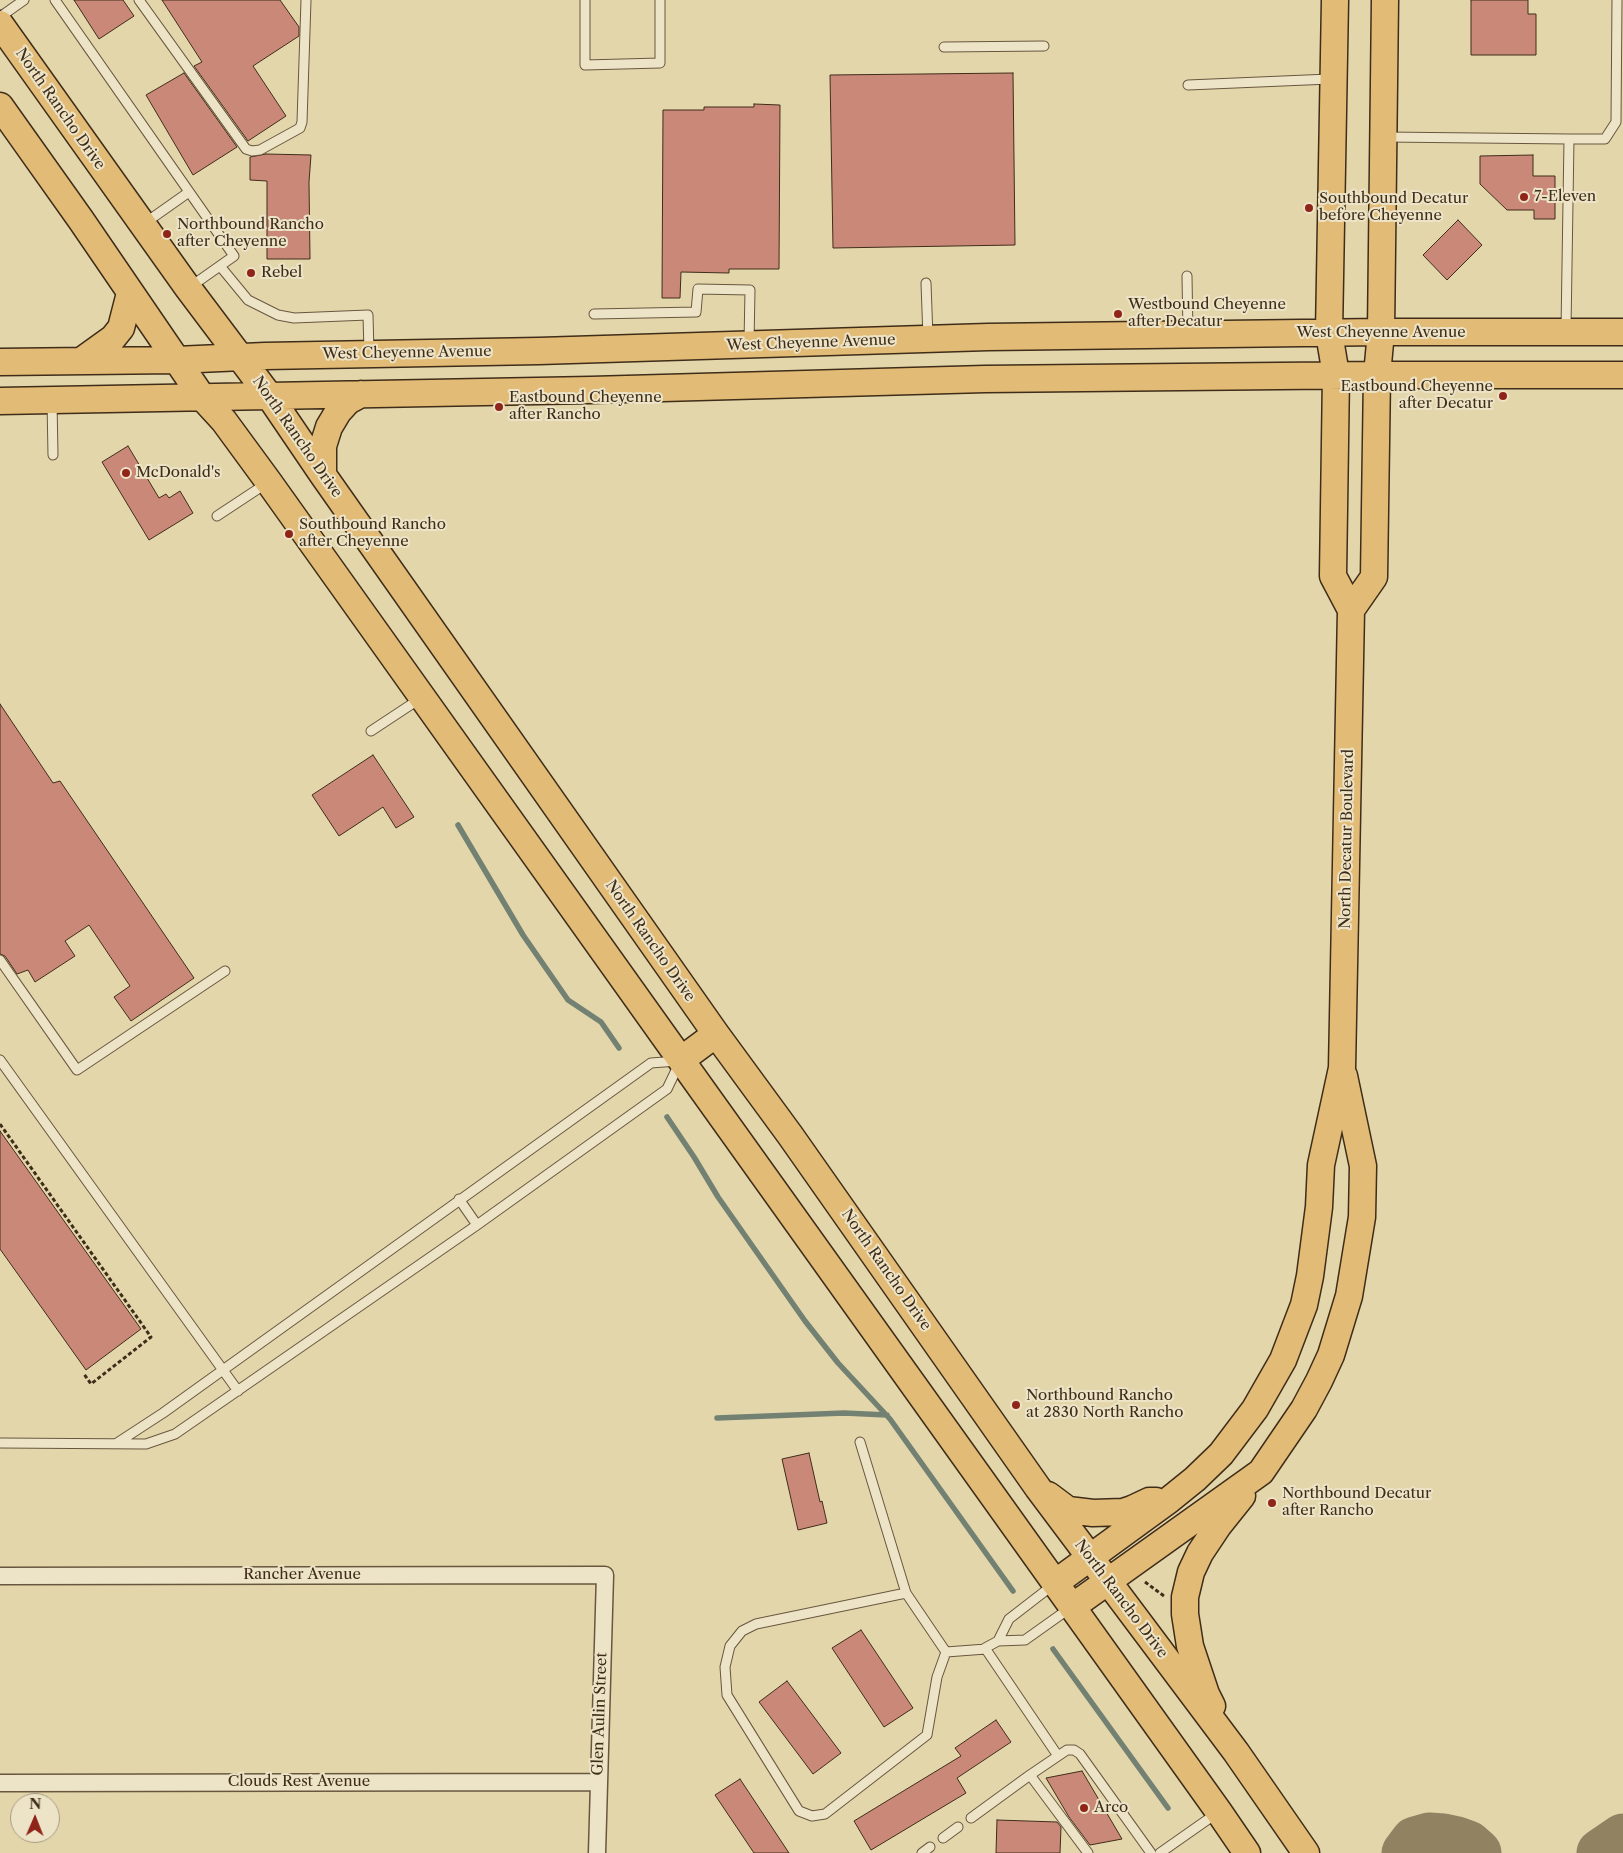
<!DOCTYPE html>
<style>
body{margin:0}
#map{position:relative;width:1623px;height:1853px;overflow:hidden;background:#e3d6ab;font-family:"Libre Caslon Text",serif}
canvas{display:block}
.north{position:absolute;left:10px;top:1793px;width:50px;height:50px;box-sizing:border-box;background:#ede4c8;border:1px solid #a79b82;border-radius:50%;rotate:1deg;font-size:14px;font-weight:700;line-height:20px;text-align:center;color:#3f2d19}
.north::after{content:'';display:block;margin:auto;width:18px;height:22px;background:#8f2418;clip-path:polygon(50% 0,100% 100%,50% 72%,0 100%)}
</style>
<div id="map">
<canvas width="1623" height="1853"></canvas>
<div class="north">N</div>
</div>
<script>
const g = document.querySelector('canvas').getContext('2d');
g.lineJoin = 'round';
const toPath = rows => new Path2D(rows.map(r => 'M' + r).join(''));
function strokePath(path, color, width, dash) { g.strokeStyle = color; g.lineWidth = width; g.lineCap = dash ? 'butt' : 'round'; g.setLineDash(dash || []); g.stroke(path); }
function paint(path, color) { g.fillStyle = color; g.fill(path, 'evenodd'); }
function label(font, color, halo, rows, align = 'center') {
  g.font = font + ' "Libre Caslon Text",serif'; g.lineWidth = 4; g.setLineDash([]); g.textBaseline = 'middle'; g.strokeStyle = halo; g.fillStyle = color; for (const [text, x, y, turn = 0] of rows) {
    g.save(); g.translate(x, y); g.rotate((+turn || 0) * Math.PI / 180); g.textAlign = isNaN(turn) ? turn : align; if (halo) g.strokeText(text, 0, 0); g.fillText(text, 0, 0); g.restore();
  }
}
strokePath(toPath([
 [458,825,523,935,568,1000,601,1022,619,1048],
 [667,1117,694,1157,718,1197,805,1321,838,1363,890,1419,1013,1591],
 [717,1418,844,1413,887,1415],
 [1053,1649,1168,1808]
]), '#738172', 5.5);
strokePath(toPath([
 [1406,1853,1415,1841,1429,1837,1443,1838,1457,1841,1468,1845,1477,1853],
 [1601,1853,1623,1838]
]), '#918262', 49);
const building = toPath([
 [74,0,123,0,134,16,99,39,74,0],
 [162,0,280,0,299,27,299,36,253,66,286,116,248,141,194,66,202,62,162,0],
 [1471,0,1528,0,1528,14,1536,14,1536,55,1471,55,1471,0],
 [184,73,237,147,193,175,146,95,184,73],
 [1013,73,1015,245,833,248,830,75,1013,73],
 [754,104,780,105,779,269,729,269,729,273,681,272,680,298,662,298,663,110,704,110,704,107,754,107,754,104],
 [266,154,311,155,309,182,310,259,267,259,267,181,250,180,250,157,266,154],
 [1533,155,1533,176,1555,176,1555,219,1534,219,1534,210,1507,210,1480,184,1480,156,1533,155],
 [1458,220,1482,245,1447,280,1423,255,1458,220],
 [128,446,159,498,166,494,169,498,180,491,193,513,149,540,102,462,128,446],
 [0,704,53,783,60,781,194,978,131,1021,114,997,130,986,89,925,65,941,75,956,35,982,28,970,17,974,5,956,0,954,0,704],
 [373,755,414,817,396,828,383,807,339,836,312,795,373,755],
 [0,1131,141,1329,86,1370,0,1249,0,1131],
 [809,1453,820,1502,822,1501,827,1523,798,1530,782,1459,809,1453],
 [861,1630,913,1708,884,1727,832,1648,861,1630],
 [787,1681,841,1753,813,1774,759,1702,787,1681],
 [996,1720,1011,1742,957,1778,966,1793,871,1850,854,1821,961,1756,955,1748,996,1720],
 [1082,1771,1122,1839,1090,1845,1069,1817,1046,1778,1082,1771],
 [740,1779,789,1853,754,1853,715,1795,740,1779],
 [997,1820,1057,1822,1061,1827,1060,1853,996,1853,997,1820]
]);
paint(building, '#ca8879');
strokePath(building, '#3f2d19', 1);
const lane = toPath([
 [55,0,234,256,190,287],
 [139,0,246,149,252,151,260,150,300,128,302,122,306,0],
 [585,0,585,65,660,63,660,0],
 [0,17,24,0],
 [944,47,1044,46],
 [1188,85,1330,79],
 [1385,137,1569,139,1566,329],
 [1569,139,1605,139,1616,122,1617,0],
 [145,223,189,192],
 [220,266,248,300,278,315,294,318,368,315,369,352],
 [1187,276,1188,334],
 [926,283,928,338],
 [594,314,696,312,698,289,750,290,749,342],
 [52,402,53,455],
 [217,516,267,483],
 [371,731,421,698],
 [0,960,77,1070,225,971],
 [0,1060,238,1391],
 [459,1199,477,1225],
 [860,1442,906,1593],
 [0,1443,146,1444,175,1434,477,1225,667,1089,679,1064],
 [117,1443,163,1413,651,1063,677,1061],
 [1070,1608,1025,1640,998,1641,985,1648,1058,1756,1030,1775,1088,1853],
 [998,1641,1009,1619,1053,1585],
 [946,1652,906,1593,756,1624,742,1631,730,1646,725,1667,727,1695,799,1811,812,1816,825,1814,927,1735,937,1677,946,1652,986,1649],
 [1058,1756,1067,1750,1074,1750,1080,1754,1151,1853],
 [971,1818,1030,1775],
 [943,1838,958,1827],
 [922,1853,930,1847],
 [1160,1853,1217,1813]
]);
const street = toPath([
 [0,1576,605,1575,597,1853],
 [0,1783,598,1782]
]);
const primary = toPath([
 [0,24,188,288,270,397,323,475,716,1034,790,1135,1038,1488,1236,1752,1306,1853],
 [0,106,81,220,202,397,224,421,268,481,681,1060,1219,1812,1247,1853],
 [81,361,113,338,121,328,130,293],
 [0,362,176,360,265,356,539,351,988,337,1381,332,1623,332],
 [0,401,591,390,985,379,1377,375,1623,375],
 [323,475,323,446,329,427,338,412,348,401,361,394],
 [1351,610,1374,577,1377,375,1381,332,1385,0],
 [681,1060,716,1034],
 [1048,1495,1068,1510,1093,1513,1123,1512,1132,1509,1149,1501,1156,1501],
 [1055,1583,1169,1500,1195,1479,1221,1454,1255,1409,1283,1360,1304,1305,1310,1276,1319,1207,1321,1165,1342,1068,1351,610,1333,576,1336,375,1329,333,1335,0],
 [1072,1607,1261,1472,1304,1409,1319,1381,1331,1355,1349,1296,1362,1217,1363,1166,1344,1076],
 [1212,1706,1206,1694,1190,1646,1185,1614,1185,1597,1191,1572,1200,1553,1218,1526,1242,1496]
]);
strokePath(lane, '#68573e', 11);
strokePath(street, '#68573e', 19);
strokePath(primary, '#3f2d19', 29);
strokePath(toPath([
 [0,1124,151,1337,91,1384,84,1374],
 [1145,1582,1164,1596]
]), '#3f2d19', 3, [4, 2.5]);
strokePath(lane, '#ede4c8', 9);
strokePath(street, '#ede4c8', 16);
strokePath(primary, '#e2bb76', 26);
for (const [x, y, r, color] of [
 [1524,197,5,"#8f2418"],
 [1309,208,5,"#8f2418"],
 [167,234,5,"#8f2418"],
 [251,273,5,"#8f2418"],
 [1118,314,5,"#8f2418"],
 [1503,396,5,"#8f2418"],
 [499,407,5,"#8f2418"],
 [126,473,5,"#8f2418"],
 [289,534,5,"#8f2418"],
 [1016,1405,5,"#8f2418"],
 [1272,1503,5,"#8f2418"],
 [1084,1808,5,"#8f2418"]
]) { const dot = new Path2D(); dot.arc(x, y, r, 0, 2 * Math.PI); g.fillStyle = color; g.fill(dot); strokePath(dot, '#ede4c8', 2); }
label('15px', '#3f2d19', '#ede4c8', [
 ["North Rancho Drive",60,109,55],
 ["West Cheyenne Avenue",1381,333],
 ["West Cheyenne Avenue",811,343,-2],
 ["West Cheyenne Avenue",407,353,-1],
 ["North Rancho Drive",297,437,55],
 ["North Decatur Boulevard",1347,839,-89],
 ["North Rancho Drive",650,941,55],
 ["North Rancho Drive",886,1270,55],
 ["Rancher Avenue",302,1575],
 ["North Rancho Drive",1121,1599,53],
 ["Glen Aulin Street",600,1714,-88],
 ["Clouds Rest Avenue",299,1782]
]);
label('15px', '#3f2d19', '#ede4c8', [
 ["7-Eleven",1534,197],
 ["Southbound Decatur",1319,199],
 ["before Cheyenne",1319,216],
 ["Northbound Rancho",177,225],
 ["after Cheyenne",177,242],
 ["Rebel",261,273],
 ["Westbound Cheyenne",1128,305],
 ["after Decatur",1128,322],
 ["Eastbound Cheyenne",1493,387,"right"],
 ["after Decatur",1493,404,"right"],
 ["Eastbound Cheyenne",509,398],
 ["after Rancho",509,415],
 ["McDonald's",136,473],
 ["Southbound Rancho",299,525],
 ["after Cheyenne",299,542],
 ["Northbound Rancho",1026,1396],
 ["at 2830 North Rancho",1026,1413],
 ["Northbound Decatur",1282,1494],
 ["after Rancho",1282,1511],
 ["Arco",1094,1808]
], 'left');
</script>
